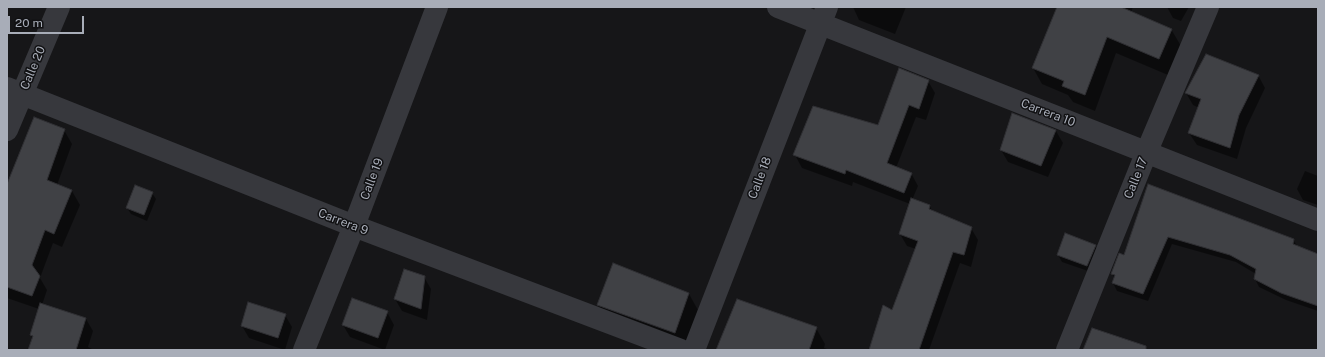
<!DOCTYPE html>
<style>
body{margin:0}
#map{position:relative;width:1325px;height:357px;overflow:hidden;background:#161618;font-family:"Public Sans",sans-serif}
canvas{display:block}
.frame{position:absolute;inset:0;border:8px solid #a8adb8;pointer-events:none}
.scale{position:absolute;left:8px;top:16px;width:76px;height:18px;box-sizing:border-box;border:2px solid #a8adb8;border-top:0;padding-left:5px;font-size:12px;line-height:14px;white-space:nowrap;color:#a8adb8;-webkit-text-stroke:3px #111113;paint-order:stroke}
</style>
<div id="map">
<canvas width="1325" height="357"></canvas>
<div class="frame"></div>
<div class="scale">20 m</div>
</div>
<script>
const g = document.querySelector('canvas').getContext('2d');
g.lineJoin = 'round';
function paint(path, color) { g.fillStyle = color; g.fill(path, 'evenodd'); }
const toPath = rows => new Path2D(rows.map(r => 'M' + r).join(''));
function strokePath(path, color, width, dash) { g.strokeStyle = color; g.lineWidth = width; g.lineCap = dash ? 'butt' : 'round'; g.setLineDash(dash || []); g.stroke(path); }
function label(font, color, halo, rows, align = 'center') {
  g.font = font + ' "Public Sans",sans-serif'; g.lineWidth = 3; g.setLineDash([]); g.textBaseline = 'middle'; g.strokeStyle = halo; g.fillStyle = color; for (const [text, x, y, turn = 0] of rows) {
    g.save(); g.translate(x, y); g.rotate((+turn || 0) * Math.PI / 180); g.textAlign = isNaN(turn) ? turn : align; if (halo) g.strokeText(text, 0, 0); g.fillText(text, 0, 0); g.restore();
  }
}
paint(toPath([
 [853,7,906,7,895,34,859,20],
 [1058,7,1133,7,1131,12,1171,29,1181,46,1168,75,1116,53,1095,111,1073,102,1068,95,1042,84,1033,68],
 [1167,7,1189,7,1181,21,1173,18],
 [1258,75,1265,88,1246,128,1237,159,1197,145,1189,133,1199,108,1193,105,1186,93],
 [928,81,935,93,926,120,916,117,896,168,911,173,918,186,912,200,929,205,933,212,971,228,978,240,971,267,960,263,929,350,901,350,893,312,916,249,907,246,900,234,910,204,853,182,852,186,802,168,795,155,879,127],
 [64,130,72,144,57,185,72,191,80,205,62,247,53,243,40,278,47,290,42,305,86,319,93,331,88,347,94,350,29,350,33,339,31,335,39,309,7,298,7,186],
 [1056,131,1063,143,1048,177,1008,162,1001,150],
 [1305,171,1318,176,1318,205,1303,200,1297,189],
 [1149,186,1293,240,1298,247,1318,255,1318,311,1286,300,1259,287,1255,279,1256,274,1236,262,1172,244,1148,301,1117,291,1113,283,1115,278,1112,274,1125,257],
 [152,193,156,199,147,221,131,214,127,208],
 [1095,246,1099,252,1091,272,1062,262,1058,255],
 [424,277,431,289,427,320,402,311,395,299],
 [689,294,698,310,684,349,607,321,598,305],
 [387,312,394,325,385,350,350,337,343,325],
 [285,315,292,327,285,350,249,338,242,326],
 [816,328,825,344,824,348,830,350,717,350]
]), '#0007');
const building = toPath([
 [1057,7,1121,7,1172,29,1159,59,1107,37,1085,95,1062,86,1064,81,1032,68,1057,7],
 [1206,54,1259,75,1239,115,1230,148,1188,133,1201,99,1185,93,1206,54],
 [899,68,929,80,919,109,909,105,887,163,912,173,904,193,846,170,845,174,793,155,813,106,878,125,899,68],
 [1012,113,1056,130,1041,166,1000,150,1012,113],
 [34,117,65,129,47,180,72,190,54,234,45,230,32,265,40,276,32,296,7,287,7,184,34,117],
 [1148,184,1294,239,1293,244,1318,254,1318,306,1281,293,1254,279,1256,269,1230,255,1168,237,1143,294,1112,283,1115,275,1111,274,1119,253,1124,255,1148,184],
 [135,185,153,192,144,215,126,208,135,185],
 [911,198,930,205,929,209,972,227,964,255,953,252,919,350,869,350,883,305,892,310,918,241,899,234,911,198],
 [1065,233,1096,245,1087,266,1057,255,1065,233],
 [613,263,689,293,675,333,597,305,613,263],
 [404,269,425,276,421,309,394,299,404,269],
 [352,298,388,311,378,338,342,325,352,298],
 [737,299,817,327,809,350,716,350,737,299],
 [248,302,286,314,278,338,241,326,248,302],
 [40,303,86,318,76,350,28,350,33,336,30,335,40,303],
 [1092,328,1146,346,1146,350,1083,350,1092,328]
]);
paint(building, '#404145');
strokePath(building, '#303034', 1);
strokePath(toPath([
 [778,7,1318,220],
 [7,88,354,226,681,350],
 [7,130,59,7],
 [304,350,354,226,437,7],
 [694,350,827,7],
 [1067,350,1147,151,1208,7]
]), '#37383d', 22);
label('12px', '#a8adb8', '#111113', [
 ["Calle 20",33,68,-67],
 ["Carrera 10",1048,113,21],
 ["Calle 18",760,178,-69],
 ["Calle 17",1136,178,-68],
 ["Calle 19",372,179,-69],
 ["Carrera 9",343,222,21]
]);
</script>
